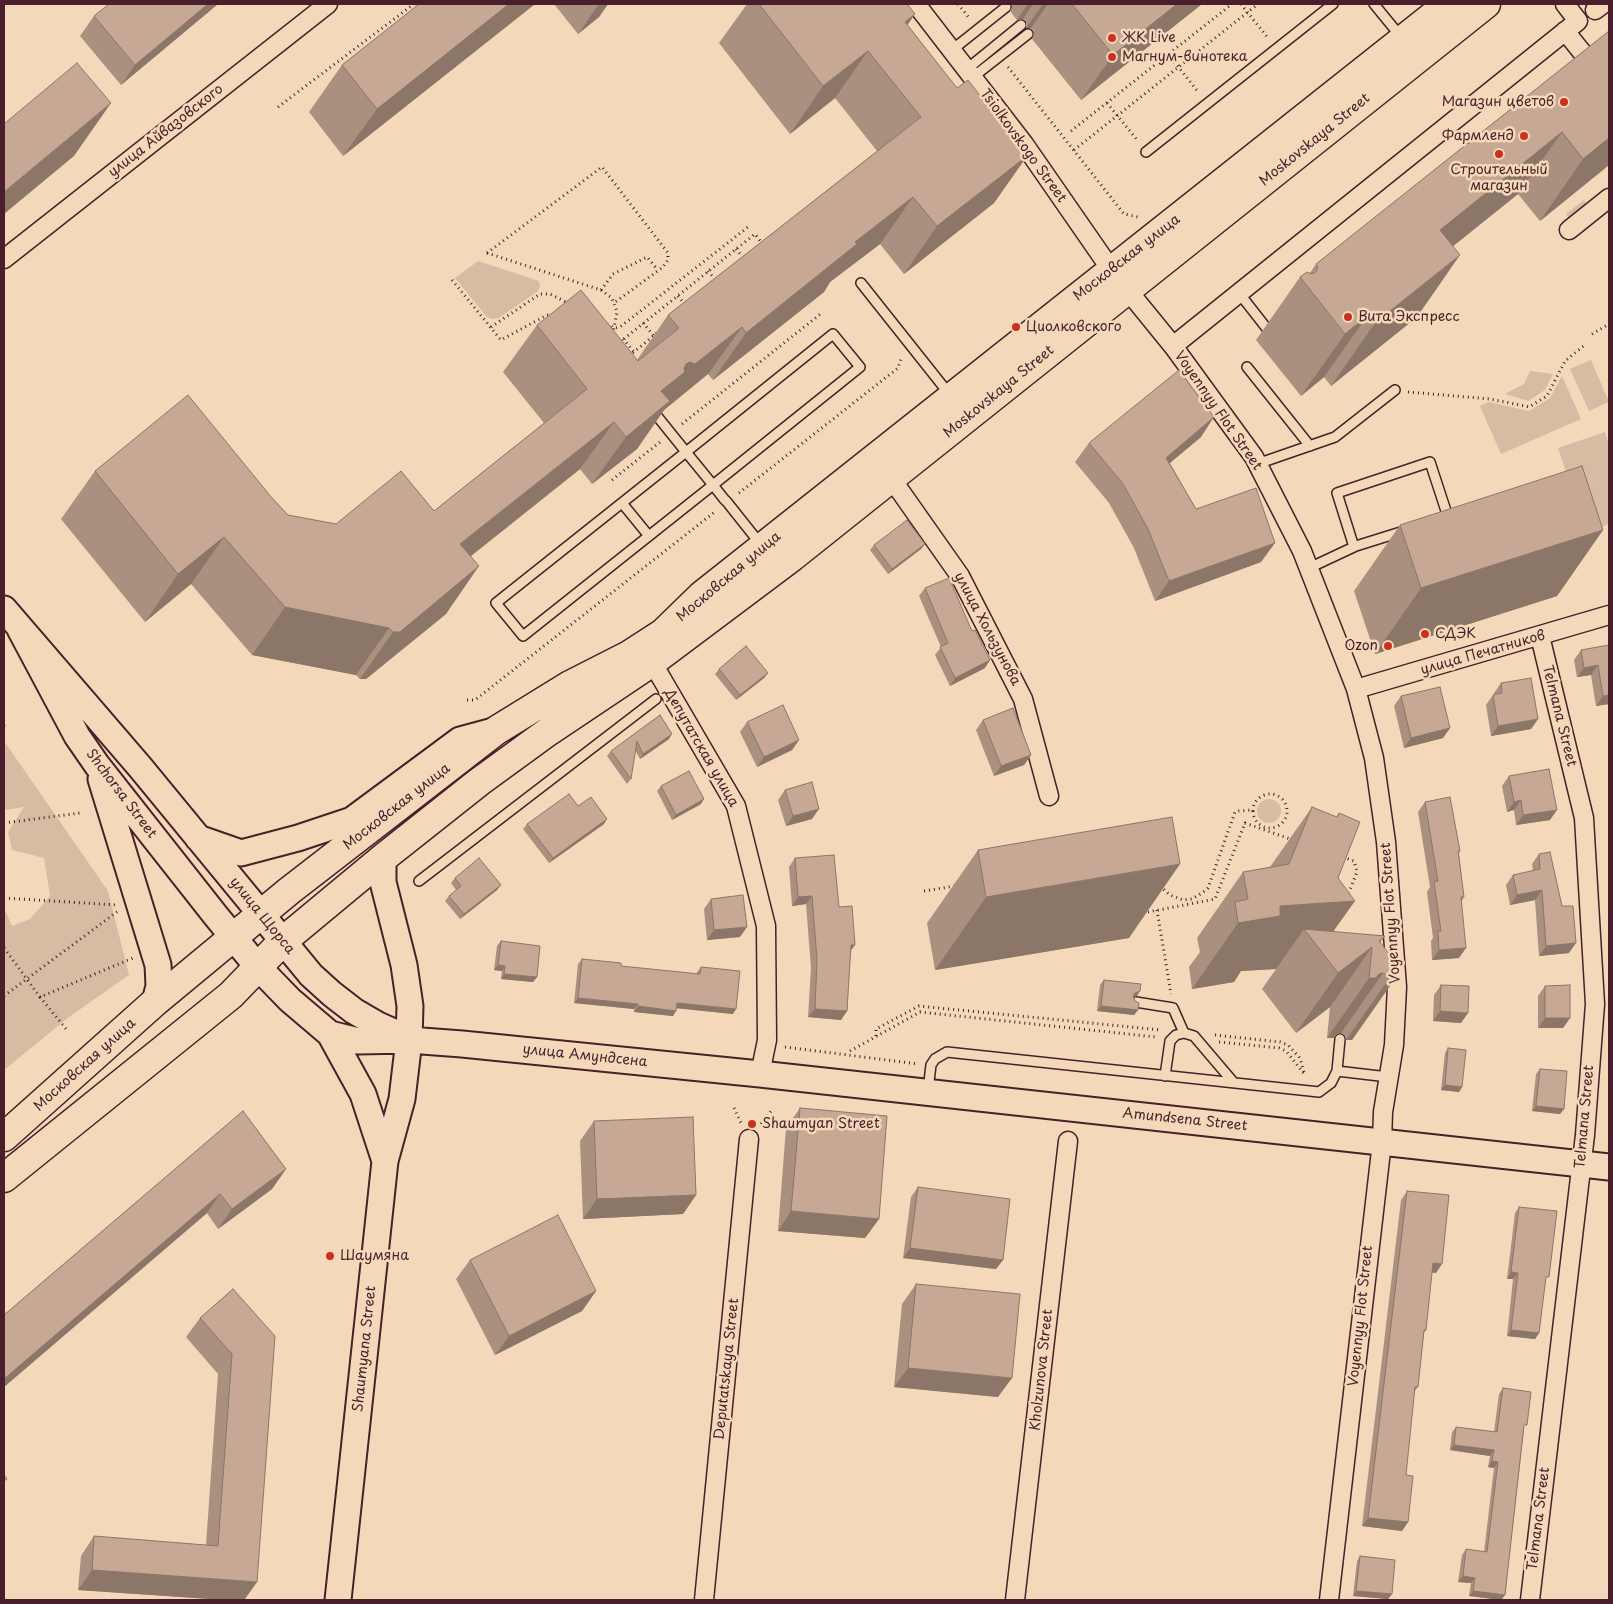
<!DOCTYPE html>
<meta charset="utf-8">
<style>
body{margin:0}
#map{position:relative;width:1613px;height:1604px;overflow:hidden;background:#f3d9ba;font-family:"Playpen Sans",sans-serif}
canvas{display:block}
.frame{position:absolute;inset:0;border:5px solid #4a1f2b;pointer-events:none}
</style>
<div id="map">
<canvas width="1613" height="1604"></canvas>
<div class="frame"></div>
</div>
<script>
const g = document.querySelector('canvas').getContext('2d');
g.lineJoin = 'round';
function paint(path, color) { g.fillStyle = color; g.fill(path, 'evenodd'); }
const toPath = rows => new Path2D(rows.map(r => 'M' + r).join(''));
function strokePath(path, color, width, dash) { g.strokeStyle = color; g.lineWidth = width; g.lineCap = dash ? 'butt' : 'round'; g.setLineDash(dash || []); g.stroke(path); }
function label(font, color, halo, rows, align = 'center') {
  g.font = font + ' "Playpen Sans",sans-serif'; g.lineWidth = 5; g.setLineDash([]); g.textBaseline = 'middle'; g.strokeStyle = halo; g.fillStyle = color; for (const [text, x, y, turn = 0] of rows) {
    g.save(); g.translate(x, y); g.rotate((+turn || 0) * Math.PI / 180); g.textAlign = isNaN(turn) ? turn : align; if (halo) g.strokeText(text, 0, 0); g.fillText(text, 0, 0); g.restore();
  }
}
paint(toPath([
 [1584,200,1599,219,1582,233,1566,214],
 [478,261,539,281,540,286,538,291,499,318,491,319,486,316,455,278],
 [1591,360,1609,402,1589,411,1570,369],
 [1530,371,1553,374,1545,390,1528,401,1505,394,1524,384],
 [1562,376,1581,419,1501,454,1480,406,1489,402,1529,411,1550,398],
 [1605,432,1609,446,1609,524,1586,532,1558,448],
 [4,741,108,891,129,975,69,1017,4,1070,4,908,12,926,30,919,50,896,44,858,12,850,8,832,24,807,4,810],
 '1257 811a12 12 0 1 1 24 0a12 12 0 1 1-24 0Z'
]), '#d7bba2');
const lane = toPath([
 [1374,4,1401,37],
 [952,50,1006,7],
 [967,69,1021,25],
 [973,77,1028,34],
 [1146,152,1333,4],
 [861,283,950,395],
 [1239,293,1268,330],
 [1247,367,1310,446],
 [657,416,686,452,496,603,523,636,713,485,860,367,833,334,686,452,713,485,724,499,727,502,754,536,761,545],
 [1257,464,1335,437,1395,390],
 [622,503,649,536],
 [1354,547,1337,493,1430,462,1448,517,1445,518],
 [1309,568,1356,546,1404,531],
 [419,881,656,699],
 [1136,1002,1173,1008,1184,1033],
 [1337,1071,1340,1039],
 [1165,1076,1170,1041,1176,1035,1184,1033,1194,1036,1234,1083],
 [928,1090,931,1065,935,1059,947,1052,1319,1092,1331,1083,1337,1071,1388,1077]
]);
const street = toPath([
 [916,4,1024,144,1112,271,1173,346,1254,457,1302,551,1356,689,1374,758,1386,842,1397,987,1394,1045,1383,1112,1382,1142,1329,1600],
 [1595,10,1603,4],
 [1565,31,1609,86],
 [1569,230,1609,198],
 [4,259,328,4],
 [1173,346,1578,21,1565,4],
 [891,478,960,576,1023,699,1049,796],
 [652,662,736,806,766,926,767,1040,760,1074],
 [1356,689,1609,615],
 [704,1600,749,1139],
 [1015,1600,1068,1141],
 [1530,1600,1585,1135,1595,1004,1584,818,1540,636]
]);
const secondary = toPath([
 [4,609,140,767,311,975,332,994,354,1011,378,1025,407,1038],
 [20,629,77,736,97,765,216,916,257,966,290,1000,330,1034,358,1041,409,1040,462,1044,760,1074,1609,1167],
 [101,779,158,965,159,986,155,1002],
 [198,838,241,853,298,838,352,820,460,740,497,730],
 [330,1034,363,1094,385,1161],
 [338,1600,385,1161,402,1099,409,1040,410,1006,404,965,383,882,383,858]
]);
const primary = toPath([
 [4,1137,155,1002,289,891,497,730,570,685,629,655,663,633,701,596,1448,4],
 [4,1178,231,995,283,941,383,858,479,782,549,731,652,662,792,557,1486,4]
]);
strokePath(lane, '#4a1f2b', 12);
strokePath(street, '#4a1f2b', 21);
strokePath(secondary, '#4a1f2b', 29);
strokePath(primary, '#4a1f2b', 31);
strokePath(toPath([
 [958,4,970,19],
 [1241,4,1268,38],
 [1168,54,1199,93],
 [1008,67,1124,214,1138,217],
 [1107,103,1138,141],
 [278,107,414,4],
 [1071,131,1232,4],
 [1074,150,1258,4],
 [736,249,745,260],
 [487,253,601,290,612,298,617,312,613,333],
 [487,253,602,167,668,253,668,260,663,267,614,303],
 [708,271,717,282],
 [452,280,501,340,547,315,552,315],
 [601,290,613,274,647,257,658,270],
 [678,296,686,306],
 [643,323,654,336],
 [607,324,615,328,620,327,748,227],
 [491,327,540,294,550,294,568,303],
 [1592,334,1609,324],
 [623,339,634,352],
 [620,342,755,234,763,245],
 [629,356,657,333],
 [1408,392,1490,399,1529,407,1547,396,1565,361,1586,344],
 [682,424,823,312],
 [612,480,660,442],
 [739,493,898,368,901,359],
 [467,700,475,700,716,511],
 [4,725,8,722],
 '1253 811a17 17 0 1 1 34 0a17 17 0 1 1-34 0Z',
 [4,823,80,813],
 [1343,857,1354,861,1357,872,1347,897],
 [1160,886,1170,895,1183,900,1192,899,1202,893,1208,888,1235,812,1239,811,1253,810],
 [924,891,955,886],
 [4,898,116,905],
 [1157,910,1171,994],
 [1143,913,1215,899,1245,823,1293,840],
 [4,948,40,997,133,958],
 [4,996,118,911],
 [40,997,67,1030],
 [1215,1035,1280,1042,1288,1045,1300,1058,1304,1072],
 [876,1036,876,1029,919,1006,1161,1030],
 [1219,1042,1279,1048,1286,1051,1305,1075],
 [785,1047,918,1064],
 [850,1051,920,1012,1156,1037],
 [734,1108,741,1123],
 [761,1124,771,1111]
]), '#4a1f2b', 3, [1, 4]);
strokePath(lane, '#f3d9ba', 9);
strokePath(street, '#f3d9ba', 18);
strokePath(secondary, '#f3d9ba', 25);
strokePath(primary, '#f3d9ba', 28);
paint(toPath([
 [218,4,121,85,80,36,94,16],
 [419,4,535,4,343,156,309,112,342,65],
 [554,4,608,4,599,17,578,34],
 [747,4,907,4,915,14,907,25,957,88,1027,156,994,203,904,274,880,244,830,282,824,292,713,380,708,374,664,410,637,449,592,484,580,469,471,556,446,614,366,679,360,679,356,675,252,655,191,584,145,622,61,519,95,471,272,498,288,515,336,524,434,511,544,423,503,372,537,325,637,360,668,315,877,151,835,98,790,134,719,43],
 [1011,4,1202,4,1081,100,1032,39,1034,33,1031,28,1026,28,1026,21,1023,19,1017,20,1010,11,1012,7],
 [1609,31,1609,165,1540,221,1518,194,1453,246,1417,317,1331,386,1324,377,1301,396,1256,340,1300,277,1310,273,1316,264],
 [1201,437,1170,463,1196,509,1261,562,1155,601,1134,548,1109,503,1075,462,1089,443],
 [1400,525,1603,530,1557,596,1375,654,1354,591],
 [925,544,921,549,888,574,870,550,874,545],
 [925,588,985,668,950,686,935,655,941,647,919,596],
 [1609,645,1609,704,1596,706,1591,675,1577,677,1574,660,1581,650],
 [719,669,768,673,764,678,736,700,715,674],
 [1501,683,1538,719,1531,729,1491,736,1486,705,1493,695,1494,695,1494,693],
 [1401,696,1450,728,1443,738,1404,748,1394,706],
 [660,715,669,739,640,759,635,750,631,779,627,784,607,756,611,751],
 [983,720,1031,755,1024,765,994,776,976,730],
 [747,722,799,740,792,750,757,767,740,732],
 [1509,776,1550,820,1516,825,1514,810,1507,812,1502,786],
 [661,786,701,804,672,820,657,791],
 [785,790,812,819,786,826,778,800],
 [1425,802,1460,851,1459,853,1464,897,1462,901,1459,958,1432,960,1431,941,1433,938,1427,892,1430,887,1418,812],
 [578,806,604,824,549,863,523,829,527,824],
 [1312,807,1336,817,1339,813,1338,878,1333,932,1385,936,1380,943,1394,980,1352,1040,1346,1040,1345,1036,1341,1033,1337,1034,1334,1038,1327,1038,1330,1007,1296,1033,1262,989,1276,969,1241,971,1234,982,1192,989,1189,967,1200,952,1197,938,1243,872,1270,867],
 [978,850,1129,938,935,970,927,923],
 [1539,854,1569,953,1539,956,1535,900,1510,905,1506,885,1513,875,1533,871,1532,864],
 [795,858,839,907,850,952,847,1011,841,1020,808,1017,811,968,806,904,792,906,789,867],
 [455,878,497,890,460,919,445,901,449,896,456,890,451,883],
 [711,899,740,937,707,940,704,909],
 [501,941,537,977,533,982,501,979,502,971,494,970,497,946],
 [582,959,621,966,697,974,697,972,701,967,733,1014,677,1008,673,1016,634,1012,634,1009,574,1003,578,964],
 [1104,980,1137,996,1134,997,1138,1010,1134,1015,1097,1011,1100,985],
 [1441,985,1461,1023,1433,1021,1434,995],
 [1545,986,1570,1018,1563,1028,1538,1028,1538,996],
 [1448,1048,1462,1087,1459,1092,1441,1090,1445,1053],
 [1540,1069,1564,1109,1560,1114,1532,1111,1536,1074],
 [800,1108,879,1219,865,1238,778,1231,786,1128],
 [243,1111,286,1169,272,1189,218,1229,207,1213,4,1387,4,1315],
 [594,1121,696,1195,683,1214,583,1219,580,1141],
 [918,1187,1003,1260,996,1269,903,1258,911,1197],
 [1407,1191,1436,1273,1432,1272,1426,1330,1424,1333,1418,1387,1414,1392,1406,1475,1408,1522,1402,1531,1362,1526,1401,1200],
 [1519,1207,1539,1333,1535,1339,1507,1336,1513,1279,1507,1279,1515,1213],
 [470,1260,596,1291,582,1311,495,1355,456,1279],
 [916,1284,998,1397,894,1387,902,1304],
 [233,1289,257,1582,244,1600,225,1600,78,1590,81,1556,94,1536,206,1545,218,1374,186,1337,200,1318],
 [1503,1388,1524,1429,1505,1595,1501,1600,1469,1596,1471,1583,1458,1582,1462,1555,1466,1549,1484,1552,1494,1468,1488,1467,1490,1456,1450,1450,1452,1432,1456,1427,1494,1432,1499,1394],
 [1360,1556,1392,1594,1388,1599,1353,1596,1357,1561]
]), '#aa907f');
paint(toPath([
 [208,4,218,4,121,85,135,65],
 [509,4,535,4,343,156,377,109],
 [599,4,608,4,599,17,578,34],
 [1028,4,1033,4,1023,19,1017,20],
 [1043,4,1048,4,1031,28,1026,28],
 [1177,4,1202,4,1081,100,1113,55],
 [915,14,882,62,905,22],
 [868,51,835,98,790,134,823,86],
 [111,103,74,156,4,214,4,192],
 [1562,132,1518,194,1396,292,1440,230],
 [1609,138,1609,165,1540,221,1583,159],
 [1027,156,994,203,904,274,937,226],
 [913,197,880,244,830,282,824,292,713,380,746,333,855,242],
 [1460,255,1417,317,1331,386,1375,323],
 [1368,315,1324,377,1301,396,1345,334],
 [742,327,708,374,664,410,637,449,592,484,626,437,661,391,686,364],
 [1214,417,1201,437,1153,477,1166,458],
 [614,422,580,469,427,591,460,544],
 [1603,530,1557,596,1375,654,1421,588],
 [224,537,191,584,145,622,178,574],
 [1275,543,1261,562,1155,601,1169,581],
 [925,544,921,549,888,574,892,569],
 [479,566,446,614,366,679,360,679,393,632],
 [285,607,389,628,356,675,252,655],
 [990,660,985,668,950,686,955,678],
 [1598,665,1591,675,1577,677,1584,668],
 [768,673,764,678,736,700,740,695],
 [1609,695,1609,704,1596,706,1603,696],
 [1538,719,1531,729,1491,736,1498,726],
 [1450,728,1443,738,1404,748,1411,738],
 [672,734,669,739,640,759,643,754],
 [799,740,792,750,757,767,764,757],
 [1031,755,1024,765,994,776,1001,766],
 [704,799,701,804,672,820,676,815],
 [1521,800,1514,810,1507,812,1514,802],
 [819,809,812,819,786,826,793,816],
 [1557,810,1550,820,1516,825,1523,815],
 [607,819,604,824,549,863,553,858],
 [1180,864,1129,938,935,970,986,897],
 [501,885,497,890,460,919,464,914],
 [1542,890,1535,900,1510,905,1517,895],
 [812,896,806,904,792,906,798,897],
 [1355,901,1320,950,1304,929,1276,969,1241,971,1234,982,1192,989,1238,923,1280,906],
 [747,927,740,937,707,940,714,930],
 [1576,943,1569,953,1539,956,1546,946],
 [851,945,855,945,849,953],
 [1372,947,1330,1007,1296,1033,1338,973],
 [1466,948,1459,958,1432,960,1439,950],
 [498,965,505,966,502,971,494,970],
 [1383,973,1341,1033,1337,1034,1334,1038,1327,1038,1369,978,1379,974],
 [504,974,537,977,533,982,501,979],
 [1388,980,1394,980,1352,1040,1346,1040],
 [1140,991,1137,996,1132,998,1135,993],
 [578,998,638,1004,634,1009,574,1003],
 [677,1003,736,1009,733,1014,674,1008],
 [638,1006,676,1011,673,1016,634,1012],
 [1101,1006,1138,1010,1134,1015,1097,1011],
 [815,1009,847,1011,841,1020,808,1017],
 [1440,1011,1468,1013,1461,1023,1433,1021],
 [1545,1018,1570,1018,1563,1028,1538,1028],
 [1445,1085,1462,1087,1459,1092,1441,1090],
 [1536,1106,1564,1109,1560,1114,1532,1111],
 [286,1169,272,1189,218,1229,232,1209],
 [220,1194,207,1213,4,1387,4,1379],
 [696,1195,683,1214,583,1219,597,1199],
 [791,1211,879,1219,865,1238,778,1231],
 [910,1248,1003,1260,996,1269,903,1258],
 [1433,1263,1442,1264,1436,1273,1427,1272],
 [1511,1272,1518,1273,1513,1279,1507,1279],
 [596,1291,582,1311,495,1355,509,1336],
 [1511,1330,1539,1333,1535,1339,1507,1336],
 [908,1368,1012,1378,998,1397,894,1387],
 [1454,1445,1494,1450,1490,1456,1450,1450],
 [1492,1461,1498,1462,1494,1468,1488,1467],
 [1368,1518,1408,1522,1402,1531,1362,1526],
 [92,1570,257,1582,244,1600,225,1600,78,1590],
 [1463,1576,1475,1578,1471,1583,1458,1582],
 [1356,1591,1392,1594,1388,1599,1353,1596],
 [1473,1591,1505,1595,1501,1600,1469,1596]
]), '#8b7668');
const building = toPath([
 [109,4,208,4,135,65,94,16,109,4],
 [419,4,509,4,377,109,342,65,419,4],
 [759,4,907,4,915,14,905,22,957,88,968,80,1027,156,937,226,913,197,855,242,857,244,746,333,742,327,695,364,690,362,686,364,684,369,685,372,661,391,670,401,626,437,614,422,460,544,479,566,400,632,393,632,389,628,285,607,224,537,178,574,95,471,188,395,272,498,288,515,336,524,401,471,434,511,587,389,537,325,581,290,638,361,679,328,668,315,921,117,868,51,823,86,759,4],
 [1072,4,1177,4,1113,55,1072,4],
 [1609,31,1609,138,1583,159,1562,132,1440,230,1460,255,1375,323,1368,315,1345,334,1300,277,1307,272,1312,274,1316,272,1318,267,1316,264,1609,31],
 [77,63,111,103,4,192,4,124,77,63],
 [1179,370,1214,417,1166,458,1196,509,1256,488,1275,543,1169,581,1148,529,1123,484,1089,443,1179,370],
 [1582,466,1603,530,1421,588,1400,525,1582,466],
 [907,520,925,544,892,569,874,545,907,520],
 [949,578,972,631,975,630,990,660,955,678,940,647,948,643,925,588,949,578],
 [1609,645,1609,695,1603,696,1598,665,1584,668,1581,650,1609,645],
 [746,646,768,673,740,695,719,669,746,646],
 [1531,678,1538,719,1498,726,1493,695,1502,693,1501,683,1531,678],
 [1440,687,1450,728,1411,738,1401,696,1440,687],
 [783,705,799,740,764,757,747,722,783,705],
 [1013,708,1031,755,1001,766,983,720,1013,708],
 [660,715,672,734,643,754,637,741,631,779,611,751,660,715],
 [1549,769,1557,810,1523,815,1521,800,1514,802,1509,776,1549,769],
 [689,771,704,799,676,815,661,786,689,771],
 [812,782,819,809,793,816,785,790,812,782],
 [569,794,578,806,591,797,607,819,553,858,527,824,569,794],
 [1450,797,1460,851,1458,851,1464,897,1461,897,1466,948,1439,950,1438,931,1441,931,1434,882,1438,881,1425,802,1450,797],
 [1312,807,1337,817,1339,813,1360,822,1338,878,1355,901,1280,906,1280,916,1238,923,1235,902,1248,899,1243,872,1289,864,1312,807],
 [1172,817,1180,864,986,897,978,850,1172,817],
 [1550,852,1562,906,1573,906,1576,943,1546,946,1542,890,1517,895,1513,875,1540,869,1539,854,1550,852],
 [834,855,839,907,852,906,855,945,851,945,847,1011,815,1009,817,959,812,896,798,897,795,858,834,855],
 [479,858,501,885,464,914,449,896,461,886,455,878,479,858],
 [743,895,747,927,714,930,711,899,743,895],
 [1304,929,1385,936,1379,941,1396,962,1394,980,1388,980,1387,976,1383,973,1379,974,1376,978,1369,978,1372,947,1338,973,1304,929],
 [501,941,540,946,537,977,504,974,505,966,498,965,501,941],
 [582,959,621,963,621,966,700,974,701,967,740,971,736,1009,677,1003,676,1011,638,1006,638,1004,578,998,582,959],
 [1104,980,1141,984,1140,991,1135,993,1133,996,1135,1001,1139,1003,1138,1010,1101,1006,1104,980],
 [1441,985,1469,986,1468,1013,1440,1011,1441,985],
 [1570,985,1570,1018,1545,1018,1545,986,1570,985],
 [1448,1048,1466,1050,1462,1087,1445,1085,1448,1048],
 [1540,1069,1567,1071,1564,1109,1536,1106,1540,1069],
 [800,1108,887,1116,879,1219,791,1211,800,1108],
 [243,1111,286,1169,232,1209,220,1194,4,1379,4,1315,243,1111],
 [693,1117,696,1195,597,1199,594,1121,693,1117],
 [918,1187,1010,1199,1003,1260,910,1248,918,1187],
 [1407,1191,1449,1195,1442,1264,1433,1263,1426,1330,1424,1330,1418,1387,1415,1387,1406,1475,1413,1476,1408,1522,1368,1518,1407,1191],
 [1519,1207,1557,1211,1549,1277,1546,1277,1539,1333,1511,1330,1518,1273,1511,1272,1519,1207],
 [558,1215,596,1291,509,1336,470,1260,558,1215],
 [916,1284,1020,1294,1012,1378,908,1368,916,1284],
 [233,1289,275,1336,257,1582,92,1570,94,1536,218,1546,232,1354,200,1318,233,1289],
 [1503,1388,1531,1392,1527,1425,1524,1425,1505,1595,1473,1591,1475,1578,1463,1576,1466,1549,1487,1552,1498,1462,1492,1461,1494,1450,1454,1445,1456,1427,1497,1432,1503,1388],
 [4,1475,7,1479,4,1481,4,1475],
 [1360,1556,1395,1560,1392,1594,1356,1591,1360,1556]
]);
paint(building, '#c6a894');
strokePath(building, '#8b7668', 1);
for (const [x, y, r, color] of [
 [1112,38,5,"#c8321e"],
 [1112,57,5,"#c8321e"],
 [1564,102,5,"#c8321e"],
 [1524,136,5,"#c8321e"],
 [1499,154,5,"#c8321e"],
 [1348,317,5,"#c8321e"],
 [1016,327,5,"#c8321e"],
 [1425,634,5,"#c8321e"],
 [1388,646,5,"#c8321e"],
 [752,1124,5,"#c8321e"],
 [330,1256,5,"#c8321e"]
]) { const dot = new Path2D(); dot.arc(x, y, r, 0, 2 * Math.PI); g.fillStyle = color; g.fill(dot); strokePath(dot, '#f3d9ba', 2); }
label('14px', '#4a1f2b', '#f3d9ba', [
 ["ЖК Live",1122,38],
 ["Магнум-винотека",1122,57],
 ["Магазин цветов",1554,102,"right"],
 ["Фармленд",1514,136,"right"],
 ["Строительный",1499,170,"center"],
 ["магазин",1499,186,"center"],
 ["Вита Экспресс",1358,317],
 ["Циолковского",1026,327],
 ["СДЭК",1435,634],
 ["Ozon",1378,646,"right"],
 ["Shaumyan Street",762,1124],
 ["Шаумяна",340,1256]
], 'left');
label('14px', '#4a1f2b', '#f3d9ba', [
 ["улица Айвазовского",166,131,-38],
 ["Moskovskaya Street",1315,140,-39],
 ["Tsiolkovskogo Street",1023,146,54],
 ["Московская улица",1127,258,-38],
 ["Moskovskaya Street",999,392,-39],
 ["Voyennyy Flot Street",1218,411,55],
 ["Московская улица",729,577,-40],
 ["улица Хользунова",987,629,62],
 ["улица Печатников",1483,653,-16],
 ["Telmana Street",1559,716,76],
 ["Депутатская улица",701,748,60],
 ["Shchorsa Street",121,794,53],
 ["Московская улица",397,807,-38],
 ["Voyennyy Flot Street",1391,913,-94],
 ["улица Щорса",262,916,51],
 ["улица Амундсена",585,1056,6],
 ["Московская улица",85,1065,-42],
 ["Telmana Street",1585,1117,-85],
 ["Amundsena Street",1185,1120,6],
 ["Voyennyy Flot Street",1361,1316,-84],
 ["Shaumyana Street",365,1349,-84],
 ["Deputatskaya Street",727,1369,-84],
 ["Kholzunova Street",1042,1370,-84],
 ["Telmana Street",1539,1519,-83]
]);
</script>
